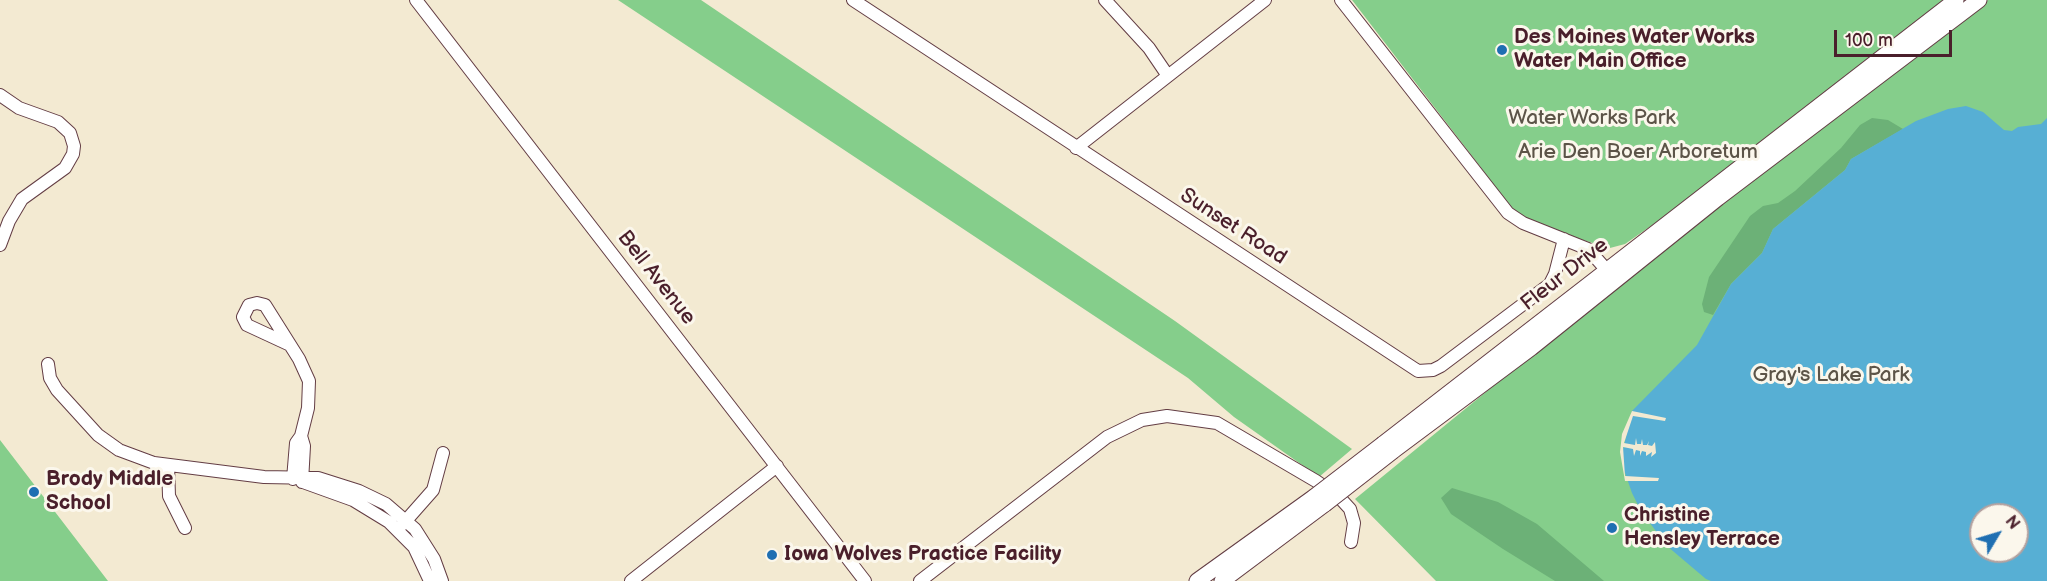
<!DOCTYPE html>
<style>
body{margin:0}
#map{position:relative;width:2047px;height:581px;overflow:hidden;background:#f3ead2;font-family:"Balsamiq Sans",sans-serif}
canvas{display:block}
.north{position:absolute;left:1969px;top:503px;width:60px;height:60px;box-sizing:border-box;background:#fbf7ec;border:2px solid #b4a19f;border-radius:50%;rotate:52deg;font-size:16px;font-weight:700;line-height:24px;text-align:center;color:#4a1f2b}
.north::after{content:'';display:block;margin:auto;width:21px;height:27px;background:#1f6fb2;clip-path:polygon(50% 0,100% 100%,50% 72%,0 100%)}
.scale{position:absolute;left:1834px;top:30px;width:118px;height:27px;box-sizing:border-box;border:3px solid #4a1f2b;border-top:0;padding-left:8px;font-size:18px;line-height:21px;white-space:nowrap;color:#4a1f2b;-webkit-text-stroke:4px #fbf7ec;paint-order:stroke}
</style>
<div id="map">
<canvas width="2047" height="581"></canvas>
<div class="north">N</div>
<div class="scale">100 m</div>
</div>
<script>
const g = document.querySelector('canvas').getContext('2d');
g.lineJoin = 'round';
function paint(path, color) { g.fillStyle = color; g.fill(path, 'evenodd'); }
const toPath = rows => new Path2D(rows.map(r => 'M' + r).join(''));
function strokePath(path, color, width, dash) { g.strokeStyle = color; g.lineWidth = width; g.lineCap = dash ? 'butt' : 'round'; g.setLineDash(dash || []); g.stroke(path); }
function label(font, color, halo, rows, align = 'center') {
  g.font = font + ' "Balsamiq Sans",sans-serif'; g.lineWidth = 6; g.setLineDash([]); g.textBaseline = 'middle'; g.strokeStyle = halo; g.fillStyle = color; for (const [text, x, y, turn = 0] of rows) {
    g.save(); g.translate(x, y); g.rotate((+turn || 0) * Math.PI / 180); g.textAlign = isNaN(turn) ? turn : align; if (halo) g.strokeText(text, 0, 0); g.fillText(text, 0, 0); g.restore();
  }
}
paint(toPath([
 [618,0,701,0,1175,321,1352,449,1319,477,1234,417,1188,378],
 [1352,0,1948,0,1684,203,1625,244,1610,248,1542,228,1507,207,1482,169],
 [1988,0,2047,0,2047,581,1436,581,1355,499,1607,293],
 [1981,515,2017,515,2017,551,1981,551],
 [0,440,108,581,0,581]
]), '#85ce8b');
paint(toPath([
 [1872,118,1888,120,1903,129,1851,159,1845,170,1773,229,1762,253,1731,284,1713,315,1704,312,1702,304,1709,277,1750,216,1763,206,1778,203,1795,191,1841,148,1860,125],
 [1452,488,1498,502,1537,524,1604,581,1555,581,1503,549,1451,514,1441,498]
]), '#6cb177');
paint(toPath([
 [1966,106,1983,112,2004,130,2012,131,2018,127,2041,124,2047,118,2047,581,1711,581,1706,579,1667,546,1641,511,1632,493,1624,470,1622,454,1632,411,1697,345,1731,284,1762,253,1773,229,1845,170,1851,159,1916,121,1948,109],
 [1981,515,2017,515,2017,551,1981,551]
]), '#57afd4');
paint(toPath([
 [1632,411,1666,418,1665,421,1633,416,1624,443,1635,445,1636,438,1637,444,1641,444,1642,439,1643,445,1647,445,1649,441,1648,445,1652,446,1655,442,1656,453,1651,457,1652,452,1646,456,1646,452,1642,451,1640,456,1640,451,1636,450,1634,456,1633,449,1623,447,1625,476,1659,478,1658,481,1625,481,1620,452,1622,434]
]), '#f3ead2');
const minor = toPath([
 [416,0,865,581],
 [853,0,1418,371,1433,370,1441,366,1550,284,1555,274,1564,239],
 [1105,0,1149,48,1168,76],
 [1341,0,1508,213,1523,223,1588,249,1611,275],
 [0,95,19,108,58,122,70,133,74,146,73,154,65,168,22,199,9,221,0,245],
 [1076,148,1265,0],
 [288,344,247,325,243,317,249,305,257,303,265,305,299,359,309,381,308,408,301,436,296,443,293,479],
 [48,364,50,378,57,390,98,435,119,450,154,463,264,477,318,478,359,491,386,504,415,529,434,559,442,581],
 [301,436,304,446,302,482],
 [168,465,169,496,185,528],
 [303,482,353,500,389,522,414,547,430,581],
 [403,524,433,490,443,453],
 [631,581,777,466],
 [920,581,1107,437,1142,420,1167,416,1217,423,1316,481,1339,497,1350,509,1354,523,1351,542]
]);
const major = toPath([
 [1383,444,1956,0],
 [1393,451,1531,348,1718,198,1979,0],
 [1197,581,1314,497],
 [1222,581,1325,504]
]);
strokePath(minor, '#633d44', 14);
strokePath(major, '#633d44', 17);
strokePath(minor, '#fff', 12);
strokePath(major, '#fff', 15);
const majorBridge = toPath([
 [1314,497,1383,444],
 [1325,504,1393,451]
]);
strokePath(majorBridge, '#633d44', 17, []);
strokePath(majorBridge, '#fff', 15);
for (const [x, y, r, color] of [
 [1502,50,6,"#1f6fb2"],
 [34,492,6,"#1f6fb2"],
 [1612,528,6,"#1f6fb2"],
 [772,555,6,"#1f6fb2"]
]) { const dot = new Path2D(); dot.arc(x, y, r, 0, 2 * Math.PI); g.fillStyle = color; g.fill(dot); strokePath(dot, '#fbf7ec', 2); }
label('bold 21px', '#4a1f2b', '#fbf7ec', [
 ["Des Moines Water Works",1514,38],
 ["Water Main Office",1514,62],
 ["Brody Middle",46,480],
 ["School",46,504],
 ["Christine",1624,516],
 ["Hensley Terrace",1624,540],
 ["Iowa Wolves Practice Facility",784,555]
], 'left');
label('21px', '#5c5448', '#fbf7ec', [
 ["Water Works Park",1592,119],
 ["Arie Den Boer Arboretum",1638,153],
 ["Gray's Lake Park",1831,376]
]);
label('21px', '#4a1f2b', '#fbf7ec', [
 ["Sunset Road",1233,227,33],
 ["Fleur Drive",1565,275,-38],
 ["Bell Avenue",656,278,52]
]);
</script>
